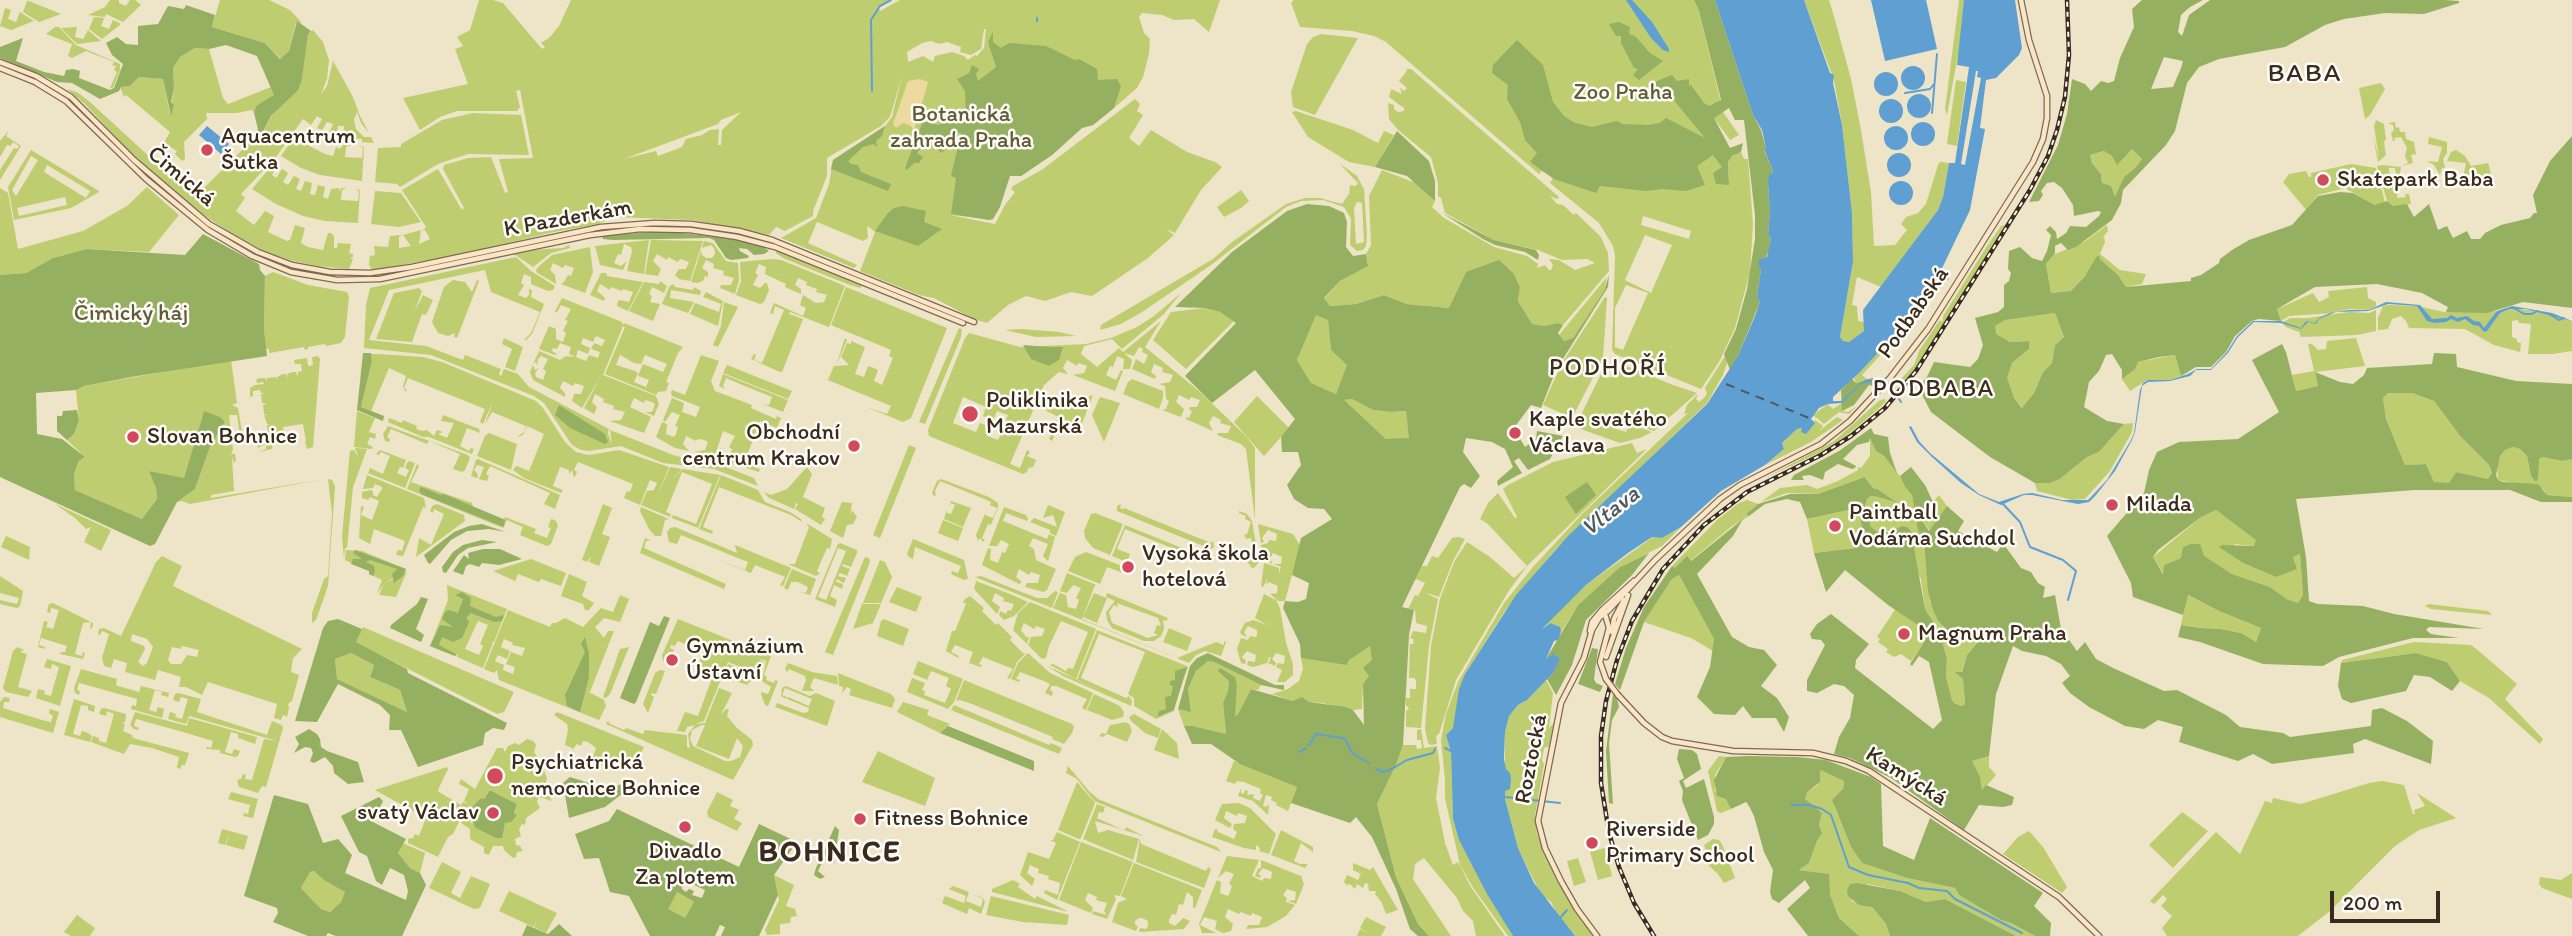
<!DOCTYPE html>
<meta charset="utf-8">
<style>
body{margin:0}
#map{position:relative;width:2572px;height:936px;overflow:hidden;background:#eee4c7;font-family:Itim,sans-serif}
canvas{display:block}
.scale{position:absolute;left:2330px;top:891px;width:110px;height:32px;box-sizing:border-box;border:4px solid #3b2a1e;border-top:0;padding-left:9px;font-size:21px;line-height:24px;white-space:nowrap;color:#3b2a1e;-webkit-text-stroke:5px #fdfcf7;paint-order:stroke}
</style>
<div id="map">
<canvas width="2572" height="936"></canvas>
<div class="scale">200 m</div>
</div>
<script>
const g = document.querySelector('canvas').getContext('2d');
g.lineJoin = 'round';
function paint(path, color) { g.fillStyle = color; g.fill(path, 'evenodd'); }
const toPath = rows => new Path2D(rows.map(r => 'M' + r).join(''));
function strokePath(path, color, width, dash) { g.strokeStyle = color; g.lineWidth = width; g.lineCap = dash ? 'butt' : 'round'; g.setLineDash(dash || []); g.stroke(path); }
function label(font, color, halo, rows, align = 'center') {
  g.font = font + ' Itim,sans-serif'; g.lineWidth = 5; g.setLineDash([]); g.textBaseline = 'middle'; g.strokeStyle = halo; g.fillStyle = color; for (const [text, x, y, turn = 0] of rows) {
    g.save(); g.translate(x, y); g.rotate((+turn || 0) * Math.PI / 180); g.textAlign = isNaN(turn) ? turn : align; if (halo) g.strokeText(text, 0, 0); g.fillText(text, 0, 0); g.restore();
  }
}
paint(toPath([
 [110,0,119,0,119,3,126,6,130,0,135,0,141,5,123,22,106,14,105,17,88,15,105,7],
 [220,0,269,0,290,10,302,23,296,22,289,51,281,59,265,43,212,27],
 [479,0,493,0,503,3,542,49,545,47,541,43,550,37,559,26,571,0,891,0,878,8,880,11,900,0,1220,0,1209,32,1194,19,1174,20,1162,15,1142,13,1139,17,1144,33,1150,39,1149,54,1143,77,1137,88,1114,108,1093,125,1082,128,1052,155,1021,176,1010,176,993,219,950,215,995,224,1005,205,1015,192,1011,189,1013,186,1043,169,1135,99,1140,104,1137,111,1143,115,1129,138,1139,146,1151,130,1187,152,1215,162,1222,167,1201,190,1175,233,1166,229,1174,235,1148,258,1092,296,1071,292,1045,301,1026,296,1008,305,987,323,974,319,934,298,919,295,860,271,875,232,869,227,867,227,868,238,863,241,817,222,808,243,857,265,854,268,781,238,816,218,829,184,833,160,885,126,892,117,902,76,890,117,881,126,827,158,827,176,813,211,813,216,785,231,776,227,769,235,692,220,615,217,598,224,554,232,458,255,372,270,369,265,370,256,375,255,374,246,388,247,390,236,402,235,399,237,399,248,411,246,403,235,421,230,419,244,430,239,425,230,422,231,426,227,402,190,438,169,462,210,464,208,443,169,444,165,468,158,491,157,505,193,508,192,499,159,533,158,520,90,516,91,520,107,517,111,457,111,440,117,420,130,403,98,468,84,455,49,463,46,457,37,470,30],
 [984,29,986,29,984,48,977,56,975,55,968,60,964,56,952,52,935,56,933,62,923,56,908,62,907,52,922,43,931,41,939,44,947,42,961,47,960,52,971,55,981,49],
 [741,112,722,130,721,145,718,145,719,129,710,130,702,135,686,139,682,147,658,156,656,151,624,159,718,124,721,120],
 [1294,0,1694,0,1699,11,1723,112,1739,135,1730,140,1714,118,1719,152,1729,180,1728,162,1732,156,1741,152,1744,159,1748,159,1753,224,1750,272,1735,328,1719,362,1701,389,1615,354,1612,350,1615,256,1613,246,1599,223,1550,183,1553,178,1542,171,1539,174,1386,42,1374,36,1352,31,1300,27,1291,3],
 [1643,216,1691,231,1689,239,1641,225],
 [1645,235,1672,245,1651,293,1625,280],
 [1626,285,1648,293,1623,350,1615,347,1615,308],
 [1804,0,1829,0,1835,20,1851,79,1861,130,1871,192,1874,246,1895,245,1907,230,1901,224,1906,217,1918,213,1926,204,1938,165,1940,162,1949,163,1943,197,1938,210,1881,287,1857,277,1852,305,1857,306,1858,321,1864,322,1864,331,1849,342,1843,341,1840,337,1853,262,1852,213,1842,125,1834,80],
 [1959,0,1964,0,1962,33,1947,115,1945,109],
 [27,1,29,1,61,14,39,22,23,12],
 [5,8,11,10,8,19,16,22,20,12,34,21,11,30,0,26],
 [94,17,104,18,101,26,109,29,113,20,121,24,102,39,89,29],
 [55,27,59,27,76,45,120,64,120,70,113,88,110,88,117,72,114,70,116,66,112,65,114,62,86,51,72,58,68,56,72,44,46,34],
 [77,27,75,37,83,39,88,30,101,41,77,44,61,28],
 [313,30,323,42,329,60,327,79,321,94,327,86,333,61,353,97,360,116,369,133,361,123,357,112,354,120,356,129,364,137,371,137,374,143,362,142,362,139,349,138,346,140,346,137,343,136,344,126,338,126,337,135,329,133,333,124,327,122,322,130,317,128,322,119,317,116,311,125,303,119,276,157,241,194,245,198,236,211,254,225,265,211,274,216,268,232,287,241,290,240,295,225,305,228,301,243,308,247,323,250,328,233,331,233,334,236,334,248,337,248,338,243,351,244,349,253,353,254,353,257,349,258,353,259,349,269,317,266,289,260,262,250,232,234,201,213,159,178,124,146,85,104,67,89,77,92,90,102,152,159,154,157,168,165,195,188,202,190,250,142,257,143,271,117,302,80,308,33],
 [1321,34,1358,38,1315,115,1293,107,1291,92,1307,44,1313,37],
 [195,48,209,49,223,98,228,104,271,87,275,96,256,106,254,113,252,110,237,113,206,113,207,119,184,142,185,159,182,161,175,154,177,151,164,143,170,132,126,95,124,97,120,87,130,86,139,77,163,79,170,114,174,88,173,68,180,57],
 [1406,69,1411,69,1559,197,1557,199,1550,196,1557,204,1563,205,1574,215,1576,213,1601,237,1608,253,1609,271,1563,325,1558,323,1544,326,1532,325,1518,301,1520,288,1466,272,1450,308,1407,304,1384,295,1356,304,1330,306,1324,299,1340,281,1368,265,1366,254,1371,245,1369,196,1382,170,1413,182,1415,180,1435,201,1432,207,1444,218,1494,247,1527,256,1538,264,1537,268,1545,265,1549,270,1551,270,1553,265,1549,259,1559,260,1575,270,1595,263,1587,259,1562,260,1538,250,1494,240,1445,213,1441,198,1438,196,1438,183,1431,157,1398,130,1389,119,1388,103,1394,105,1394,109,1398,112,1404,111,1404,108,1389,97,1391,89,1402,94,1400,88,1404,91,1407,88,1399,81,1407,71],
 [1956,80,1966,82,1957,146,1947,144],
 [2381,83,2385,89,2370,115,2365,119,2359,88],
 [1296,111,1353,130,1378,143,1384,131,1394,135,1375,167,1349,162,1308,137,1292,112],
 [473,113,521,115,529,155,468,154,438,164,400,187,397,184,375,182,378,148,401,147,401,144,442,120],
 [2376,120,2384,124,2386,139,2384,142,2386,155,2378,162,2373,136,2379,159,2374,126],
 [2395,122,2396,128,2399,127,2400,132,2405,132,2406,139,2414,142,2416,154,2411,155,2413,163,2401,166,2408,163,2405,156,2407,148,2401,137,2394,138,2395,141,2393,141,2391,133,2394,130,2393,125,2388,123],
 [9,130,6,136,21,146,0,180,0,170,14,148,17,149,19,146,13,142,11,146,7,145,0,157,0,141],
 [299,130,294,138,325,154,333,156,336,147,340,149,343,145,350,145,346,147,345,157,362,158,363,148,358,146,364,147,362,181,320,175,301,168,281,156],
 [2429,137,2447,142,2447,153,2443,159,2445,168,2442,168,2440,175,2434,165,2427,161,2438,162,2442,147,2428,144],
 [2132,149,2142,159,2136,167,2124,177,2116,198,2102,183,2101,174,2092,163,2090,155,2104,151,2112,156],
 [31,150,99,191,99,192,71,208,14,220,8,187],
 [31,156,38,160,16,196,12,190],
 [47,165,90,191,86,198,44,172],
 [65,197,67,205,19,216,17,208],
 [2456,150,2465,156,2471,166,2488,163,2491,174,2478,181,2468,176,2463,178,2466,163,2447,161,2451,152],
 [1339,163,1357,176,1364,189,1367,235,1366,246,1363,250,1357,251,1350,245,1351,219,1344,207,1323,200,1301,201,1286,207,1211,265,1142,312,1121,324,1100,330,1101,325,1213,259,1232,242,1286,204,1305,198,1320,198,1342,204,1349,194,1350,185,1356,186,1358,183],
 [1357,202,1362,203,1364,242,1356,244,1354,208],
 [273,164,277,166,272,175,276,178,282,169,288,173,283,182,288,185,294,176,300,179,296,189,301,191,305,181,312,183,310,194,315,195,318,185,325,187,323,197,328,199,331,189,339,188,340,192,341,188,347,188,342,190,341,200,358,201,359,191,355,189,360,190,358,223,325,221,303,216,276,204,252,189],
 [2351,164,2376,168,2386,206,2375,205,2345,188,2318,195,2306,210,2283,182,2289,174,2306,171,2309,177,2311,177,2311,173],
 [2383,165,2401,167,2400,174,2396,175,2395,168,2389,168,2389,171,2398,188,2397,198,2406,197,2405,194,2409,194,2411,204,2393,206,2387,201,2377,166],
 [147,187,179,215,149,252,87,249,53,258,26,273,0,275,0,188,8,193,18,249,83,231,127,206],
 [1241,190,1249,201,1241,208,1224,217,1217,207],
 [375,191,401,193,421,222,399,227,371,224],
 [2005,225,1938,334,1912,373,1903,386,1901,385,1900,380,1914,365,1919,351,1939,321,1943,321,1943,316,1987,246,2001,226],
 [2107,225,2108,231,2104,236,2105,242,2100,254,2120,270,2146,274,2142,284,2126,287,2118,275,2100,259,2071,291,2051,293,2046,264,2053,255,2084,242],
 [649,240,644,274,627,271,632,251,631,247,624,244,621,255,618,254,614,263,621,266,627,261,623,270,600,265,595,246],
 [651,240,703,241,690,281,679,279,675,275,679,269,686,269,689,262,680,259,678,262,668,257,667,260,657,254,653,261,661,269,658,276,645,274],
 [704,241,713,243,726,261,738,263,739,280,735,294,720,288,721,285,731,285,734,278,723,275,724,271,713,268,714,264,706,260,702,268,708,272,708,277,705,276,703,281,697,283,691,282,701,250,702,255,706,258,712,258,715,254,714,248,711,245,702,248],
 [569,245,570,248,551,253,533,267,514,254,415,276,532,250,563,248],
 [590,247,593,272,585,293,561,284,564,282,568,275,571,276,574,268,565,265,563,268,553,263,550,270,555,275,556,284,536,272,537,268,552,255],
 [776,250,859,283,862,286,860,288,847,284,783,258,776,253],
 [516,257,531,271,555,286,553,290,548,291,531,284,531,277,524,274,521,283,524,285,518,295,526,298,529,295,529,289,532,290,531,297,544,304,532,334,526,340,524,340,531,333,540,312,491,292,485,270,389,290,369,340,426,346,463,360,465,355,501,369,499,374,501,376,504,369,518,374,529,387,609,429,608,433,612,445,610,430,676,456,723,466,754,478,758,486,714,469,663,463,621,446,589,451,581,450,572,445,544,403,534,396,431,355,364,348,366,305,370,288],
 [771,259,781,260,845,286,829,327,790,312,789,314,803,319,782,372,780,372,751,359,754,354,756,355,754,360,762,363,784,310,775,306,773,314,770,313,774,303,803,316,806,308,800,305,803,295,816,303,824,302,827,295,816,292,817,289,806,285,807,282,798,278,795,285,801,289,801,294,785,287,786,284,765,274,766,267,759,264,755,273,758,275,753,285,760,288,765,283,767,283,769,290,764,302,760,304,736,295,741,281,740,262],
 [273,272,308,285,347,292,349,297,345,337,341,343,326,346,325,344,308,347,308,349,305,350,304,347,269,353,269,349,266,349,264,329,265,276],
 [601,273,606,273,607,276,643,282,628,311,617,306,617,304,619,300,629,302,633,292,623,289,622,291,611,287,610,290,600,284,597,291,605,298,604,301,590,295],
 [1607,277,1604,291,1573,338,1564,341,1559,335],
 [453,280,465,282,472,292,477,280,479,281,457,338,454,337,455,333,448,336,438,333,432,322,444,287],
 [660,281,667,286,664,293,652,287,649,294,652,296,650,302,660,304,653,321,629,311,644,282,659,284],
 [673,284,675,287,693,290,694,287,701,291,700,295,671,290,670,298,694,302,688,313,662,304,669,287],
 [846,287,947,328,911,418,903,422,866,407,887,414,891,406,828,380,834,366,836,366,845,338,847,340,836,366,849,365,841,357,847,343,851,344,851,341,865,347,855,374,864,377,868,366,874,368,878,370,874,381,882,385,893,358,889,356,891,350,831,325],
 [2367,287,2368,298,2376,302,2376,306,2370,310,2349,309,2333,313,2289,316,2281,321,2277,309,2313,293,2319,302,2329,297,2328,291],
 [419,288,422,291,415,311,423,295,433,300,426,315,422,314,412,342,376,339,394,293],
 [706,292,723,301,718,326,690,314,695,303,719,312,721,304,703,297],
 [1181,293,1164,314,1122,349,1112,339,1084,346,1081,354,1097,367,1119,348,1123,352,1161,321,1145,347,1199,391,1246,436,1255,448,1255,519,1246,449,1241,444,1217,435,1218,433,1228,433,1231,426,1220,423,1221,420,1213,416,1209,423,1213,431,1186,419,1186,417,1189,418,1192,411,1189,409,1190,407,1197,407,1200,400,1191,397,1189,400,1179,395,1176,402,1184,409,1181,417,1162,410,1166,409,1169,401,1166,399,1165,386,1159,384,1170,382,1173,375,1162,372,1163,368,1154,364,1151,372,1156,376,1155,379,1132,369,1136,359,1144,364,1148,355,1142,352,1143,349,1139,347,1134,356,1124,353,1132,360,1130,369,1123,369,1124,359,1117,356,1113,367,1110,366,1106,375,1116,380,1121,370,1123,371,1115,391,1073,375,1084,373,1087,366,1078,363,1077,366,1067,360,1063,368,1068,374,1059,372,1044,385,1010,464,1020,468,1027,450,1030,452,1027,456,1036,460,1033,467,1028,468,1027,472,1023,474,929,436,928,430,965,338,969,333,1020,347,1086,344,1111,338,1137,327,1154,316],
 [963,397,986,407,983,416,993,420,997,411,1008,415,1004,425,1011,427,1008,434,1002,431,998,440,987,436,991,427,980,423,976,432,953,423],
 [1927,295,1932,297,1920,315,1916,317,1862,375,1867,379,1856,383,1854,378,1920,308],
 [1605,297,1607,298,1603,358,1572,418,1543,405,1562,363],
 [562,298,622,322,622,325,624,323,683,347,678,353,666,382,669,383,666,391,658,392,656,395,605,374,625,327,623,326,603,375,656,396,659,404,654,416,645,412,652,412,655,404,652,402,645,400,644,403,634,398,630,407,651,417,644,433,610,421,621,420,625,412,613,409,614,406,603,402,604,399,595,394,592,402,597,407,594,414,584,408,601,376,582,408,572,401,574,394,581,394,584,386,575,383,573,386,563,381,560,388,565,393,565,397,533,380,530,372,533,365,535,370,539,368,535,373,536,377,543,380,546,371,543,369,548,359,541,356,538,359,537,365,536,362,533,364,539,351,560,360,566,356,575,357,569,354,571,347,560,343,557,349,553,348,552,351,557,354,555,355,539,349,549,326,556,329,556,339,563,342,566,333,563,331,568,321,565,320,571,309,561,305,558,311,554,313],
 [596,336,605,340,602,346,594,343,591,349,600,352,598,358,589,355,586,361,576,357,578,350,588,354,590,348,581,344,583,338,593,342],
 [620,355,634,363,641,364,645,355,667,364,663,372,643,364,638,376,649,380,646,387,634,382,638,373,635,371,616,365],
 [724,302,738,307,718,347,713,345,721,326],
 [2388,305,2417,306,2444,312,2497,311,2496,314,2512,309,2521,309,2552,315,2572,321,2572,351,2553,354,2528,354,2531,324,2519,323,2518,320,2512,321,2512,337,2517,339,2517,342,2521,343,2520,352,2494,345,2465,329,2409,328,2406,321,2401,316,2392,319,2388,329,2378,330,2378,318,2383,306],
 [1205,308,1220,312,1234,321,1186,369,1153,340,1171,312],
 [2376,310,2376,331,2357,335,2301,337,2299,332,2286,327,2282,323,2290,318,2308,318,2349,312,2369,313],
 [2055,313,2064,337,2055,345,2052,363,2043,372,2034,393,2023,408,2014,398,2006,378,2012,363,2029,349,2029,341,2010,342,1995,334,1995,326,2004,320],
 [1316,314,1328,319,1331,350,1348,365,1336,394,1311,383,1297,360],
 [959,328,962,329,961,337,925,424,919,422],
 [1021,329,1059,332,1076,336,1036,337,1005,330],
 [504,338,523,347,515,371,505,367,512,349,502,344],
 [2356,338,2365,366,2315,372,2318,386,2296,391,2292,375,2314,371,2308,344,2312,344,2318,350,2326,349,2327,341],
 [363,353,423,357,442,362,536,401,543,408,565,442,576,452,589,455,619,450,669,467,654,504,670,467,682,469,671,480,683,469,720,475,698,528,672,518,673,515,696,524,712,484,682,472,666,512,671,514,670,517,641,505,647,491,654,490,657,483,650,480,640,505,624,498,627,491,630,492,633,484,578,462,574,470,577,472,574,478,572,470,569,474,569,470,560,467,553,486,563,490,561,493,524,478,513,470,514,468,517,466,529,471,544,434,527,426,523,435,517,437,524,432,526,426,492,412,485,424,493,401,483,424,480,422,485,409,408,378,404,388,407,390,406,392,403,387,406,376,389,368,371,411,361,407,372,361,371,353],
 [701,355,719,361,711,381,715,391,752,405,751,408,776,419,777,416,781,418,777,428,760,421,744,463,760,469,759,472,716,458,721,447,722,455,729,458,732,449,729,447,735,436,723,431,715,455,694,452,705,450,708,442,704,440,698,439,696,441,686,436,683,444,689,451,675,448,656,437,662,422,667,424,666,434,674,437,676,434,678,427,675,426,680,415,672,412,665,422,663,420,672,398,684,403,682,412,696,417,700,407,672,396,671,393,672,390,685,395],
 [2175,355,2181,376,2170,380,2147,380,2130,391,2122,379,2138,362],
 [318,356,320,359,313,447,307,449,305,441,287,444,306,441,303,424,283,427,285,440,278,438,278,442,273,443,272,449,258,452,266,449,266,444,258,448,256,439,260,439,262,443,269,442,268,436,271,435,268,434,267,425,270,424,267,424,264,415,268,414,264,414,263,405,267,403,262,403,261,394,265,393,261,393,260,390,253,391,253,396,250,397,250,388,255,385,264,384,263,382,257,383,256,380,259,378,265,378,267,381,267,378,276,377,277,380,277,377,283,374,286,374,288,379,287,374,293,372,296,372,298,377,298,372,302,371,301,364,295,364,294,360,307,358,308,366,313,365,312,357],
 [1725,356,1728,360,1723,375,1707,403,1555,550,1505,611,1465,674,1453,729,1446,735,1451,752,1453,819,1459,840,1513,936,1508,936,1474,889,1460,865,1445,798,1445,780,1441,740,1446,714,1458,682,1504,603,1533,567,1583,513,1688,413,1684,414,1687,405,1698,394,1696,399,1699,402,1704,398,1707,394,1705,388],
 [231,360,237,403,232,405,238,408,243,437,240,437,237,415,229,415,233,450,231,454,235,454,236,460,234,463,232,457,234,491,211,495,211,498,324,479,190,504,182,501,177,502,195,489,210,447,225,422,204,411,184,479,150,471,156,488,157,499,142,519,75,490,74,474,79,461,85,457,67,440,74,434,79,420,76,390,84,386],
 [1621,364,1673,385,1697,393,1654,431,1619,419,1619,422,1622,424,1621,427,1617,426,1616,429,1626,432,1629,425,1626,422,1652,432,1640,438,1620,443,1575,427,1601,374,1606,378,1612,377,1617,373],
 [727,365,792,391,788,399,723,373],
 [723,374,788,400,783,412,763,404,769,405,772,397,752,389,726,378,723,386,725,389,719,386],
 [1132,379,1163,391,1163,398,1159,409,1123,394,1128,382],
 [2388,393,2412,393,2434,401,2461,437,2489,465,2492,473,2488,479,2456,472,2449,484,2434,482,2426,464,2405,465,2386,419,2383,398],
 [1093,395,1081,426,1062,419,1052,441,1049,439,1058,417,1045,410,1064,407],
 [1257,396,1289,428,1264,456,1234,422],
 [1100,397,1120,403,1104,442,1092,415],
 [1352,399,1373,410,1391,412,1406,411,1410,439,1386,439,1343,400],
 [1880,400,1885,399,1886,402,1849,434,1819,453,1767,477,1834,441],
 [1842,403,1842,411,1848,412,1857,406,1849,414,1839,412,1824,424,1813,415,1828,404,1833,409],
 [357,411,375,418,369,432,376,434,375,439,370,437,367,444,373,447,372,449,354,447],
 [443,415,479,429,480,433,467,428,460,446,469,451,471,448,474,449,472,454,429,437,423,437,388,422,389,418,402,423,403,420,417,426,416,429,422,431,427,430,434,436,437,430,443,432,438,434,447,438,454,423,441,421],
 [1837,417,1843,420,1811,442,1765,465,1784,449,1782,443,1797,429,1802,428,1806,434,1815,420,1823,426,1819,431],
 [2133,423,2132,432,2110,471,2085,499,2072,500,2037,491,2035,483,2050,483,2060,479,2087,457,2099,452,2124,424],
 [388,426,468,455,470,458,465,470,462,472,453,469,460,454,429,441,427,444,391,429,387,437,390,439,389,442,385,441,383,434],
 [489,433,517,444,511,470,477,456,485,436],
 [1870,437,1876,451,1884,456,1900,476,1905,487,1912,495,1918,530,1924,541,1930,601,1938,621,1954,637,1972,638,1978,642,1967,655,1960,676,1963,679,1965,704,1961,706,1954,703,1952,700,1946,677,1947,659,1940,632,1925,609,1921,579,1896,530,1878,532,1871,527,1865,507,1867,499,1871,496,1878,497,1896,503,1874,490,1863,477,1818,494,1787,493,1761,502,1780,488,1807,485,1817,489,1838,481,1858,470,1858,467,1861,468,1870,456],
 [1632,443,1637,453,1647,449,1527,566,1508,592,1456,680,1439,734,1436,736,1437,744,1431,745,1428,743,1425,729,1431,646,1440,599,1454,562,1467,542,1490,557,1514,578,1527,566,1488,524,1480,519,1488,503,1498,493,1515,518,1517,517,1503,489,1508,485,1553,462],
 [909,445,916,448,880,538,873,535],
 [2513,447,2520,449,2527,456,2531,476,2538,478,2537,465,2538,459,2542,457,2561,461,2572,459,2572,497,2547,495,2543,489,2498,480,2497,466,2500,456,2505,450],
 [355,448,367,449,353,487,347,548,345,548,344,559,342,536,350,451,354,450,359,459],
 [380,450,406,460,403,468,400,467,397,473,406,477,409,470,405,468,407,463,409,461,415,463,405,488,368,473,370,468,383,474,390,456,381,452,379,455,376,454],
 [478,459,560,495,555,509,544,504,550,493,490,466,486,474,489,476,487,481,479,479,484,467,477,465,474,470,477,473,478,478,471,476,476,460],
 [417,464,419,466,411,482,472,503,473,507,504,519,505,517,536,529,534,533,547,538,551,528,548,527,551,519,555,520,558,525,551,544,547,546,520,535,523,527,507,520,503,528,407,489],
 [807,467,812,474,803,497,825,508,822,517,825,519,821,525,795,509,798,504,796,503,794,509,769,498,764,492,771,495,787,489],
 [367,475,424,498,426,508,423,507,403,556,396,555,398,550,402,551,405,541,374,529,370,544,359,538,361,506,364,507,361,515,372,520,379,501,370,497,368,500,362,498,362,492,370,490,373,491,373,495,377,497,382,489,382,487,375,484,373,488,363,489],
 [721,475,758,490,765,502,790,512,801,519,802,522,791,515,719,487,703,527,713,531,712,534,699,529],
 [328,479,332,480,335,486,328,586,316,620,312,623,312,613,324,579,328,576,332,513],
 [941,479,989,497,998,503,998,507,991,525,988,524,982,538,985,540,983,542,980,538,978,541,976,535,987,509,985,515,993,518,997,508,990,505,991,502,987,500,940,481,935,491,936,495,934,496,932,493,937,481],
 [1939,495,1947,506,1930,531,1920,517],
 [1747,500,1758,504,1746,514,1749,516,1732,526,1690,561,1675,569,1672,566,1717,520,1739,503],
 [951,501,971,508,963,527,944,519,947,509,947,513,951,514,955,505,951,503,949,507],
 [842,502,852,503,850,515,852,510,857,517,853,524,847,525,843,538,830,531],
 [55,504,111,530,101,551,84,542,91,527,86,529,75,518],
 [437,504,464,515,465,521,416,557,419,538,431,545,444,514,434,509,433,513,430,511,432,506],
 [603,504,612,508,602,534,610,537,599,566,589,562,591,556,587,562,582,560],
 [1121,504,1120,508,1123,509,1124,508,1211,543,1213,541,1214,547,1211,549,1117,511,1117,506],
 [1048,505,1065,512,1056,536,1050,533,1050,530,1030,522,1034,518,1057,527,1053,515,1043,518],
 [641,507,669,519,665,520,661,536,655,536,649,529,640,511],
 [1004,507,1026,515,1028,519,1027,521,1006,513,1003,521,1047,539,1049,534,1055,537,1048,561,1043,556,1048,544,1033,538,1029,546,1034,549,1036,560,1056,569,1047,590,1044,592,1025,587,1027,583,1038,583,1040,575,1031,572,1029,575,1019,569,1016,577,1022,582,1019,584,982,565,988,548,991,549,990,560,998,563,1002,552,1005,553,1009,544,1001,540,997,546,989,546],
 [1858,508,1864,538,1856,548,1814,553,1807,519],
 [2216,510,2257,540,2254,546,2234,544,2243,563,2276,577,2295,562,2292,556,2300,554,2303,595,2298,603,2288,601,2270,587,2232,574,2203,556,2183,554,2181,558,2164,565,2165,576,2153,557,2201,517],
 [1239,511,1247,514,1252,521,1259,562,1254,568,1250,567,1251,565,1247,563,1253,555,1251,538,1246,539,1244,535,1247,534,1251,522,1245,519,1246,516,1239,513],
 [1095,513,1123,524,1110,555,1093,548,1085,538,1084,531,1091,514],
 [943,520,963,528,958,541,938,533],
 [806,523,832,539,830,549,827,548,817,571,820,573,816,576,788,564,795,564,809,527],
 [1258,524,1293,534,1300,545,1285,601,1278,601,1270,594,1277,593,1278,586,1269,582,1266,585,1268,578,1263,587,1261,586,1264,563,1279,568,1279,573,1281,567,1274,564,1281,564,1282,557,1273,553,1271,557,1266,558,1271,560,1272,564,1264,560,1261,545,1268,543,1269,540,1276,541,1277,534,1268,530,1262,538,1264,542,1261,543],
 [1125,525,1209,559,1209,563,1125,529,1117,549,1130,554,1127,562,1112,556],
 [675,527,737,553,735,545,791,568,783,586,780,585,785,577,755,565,751,573,714,558,745,570,748,562,681,535,677,544,669,542,667,532,670,528],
 [1681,527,1662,546,1620,567,1578,605,1561,632,1559,627,1552,623,1542,630,1553,616,1586,585,1653,537,1662,538],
 [6,536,30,547,29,560,1,547],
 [1458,537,1465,539,1453,561,1439,597,1424,592,1438,599,1429,646,1421,728,1406,727,1406,711,1409,709,1406,705,1406,698,1410,698,1410,689,1416,689,1416,680,1414,678,1409,678,1410,644,1414,644,1413,639,1410,638,1413,631,1426,633,1427,626,1416,623,1415,610,1408,609,1415,595,1418,596,1425,583,1416,579,1414,582,1422,566,1427,566,1432,556,1438,558,1452,538],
 [645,538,651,541,646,541,644,548,726,584,724,589,640,553],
 [913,539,964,560,968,579,964,580,951,574,952,571,958,573,961,566,915,547,913,559,909,557,907,554],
 [840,543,857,550,857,553,851,567,843,564,842,566,850,569,847,576,840,573,838,576,846,578,844,583,837,579,836,582,843,584,842,589,834,585,830,596,837,600,835,607,815,599,838,544],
 [838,548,846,551,826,600,818,597],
 [346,550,362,551,406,569,384,584,407,571,396,597,379,595,384,584,377,594,382,580,369,574,369,571,345,560],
 [1086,552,1125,567,1123,573,1107,567,1100,584,1068,571,1075,557],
 [162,556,182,566,173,586,302,649,293,658,291,672,299,675,292,701,288,704,289,708,287,717,283,715,281,720,274,718,277,704,208,682,202,695,186,687,179,687,181,677,158,670,155,680,125,672,127,663,114,659,111,668,104,666,102,658,109,634,102,631,100,635,98,635,99,629,104,628,121,636,156,562],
 [132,634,147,639,153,647,147,663,143,666,138,662,145,649,144,646,131,641],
 [182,646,199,650,197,657,187,655,181,664,171,664,168,660,172,647,181,649],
 [865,557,869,558,870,562,833,655,825,652],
 [531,559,566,573,561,586,541,579,539,582,518,574,515,581,493,571],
 [880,560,885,562,892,577,881,603,863,603],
 [792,569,816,579,810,595,799,592,806,593,808,587,798,582,791,582,788,590,784,588],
 [1067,573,1099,586,1095,585,1082,619,1177,658,1216,642,1224,645,1224,641,1226,642,1221,656,1205,651,1196,655,1189,663,1053,608,1060,593,1066,595,1068,607,1076,609,1079,600,1076,598,1081,588,1073,585,1067,593,1060,591],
 [569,574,587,582,582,596,594,603,589,610,585,610,583,604,561,596],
 [1679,575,1714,639,1713,651,1691,638,1644,622,1672,579],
 [0,576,23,591,20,606,17,608,0,604,0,600,17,604,19,598,0,593],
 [981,576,1037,598,1047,598,1055,591,1058,592,1052,608,975,577],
 [976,581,1010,594,1028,602,1014,616,1004,620,999,615,1000,611,1006,614,1008,610,1011,611,1014,604,1003,601,1004,598,995,593,992,601,1000,607,997,614,974,589],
 [447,585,507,609,494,642,491,642,493,643,483,668,457,657,458,654,455,656,430,646,448,600],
 [478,621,488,625,480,644,483,646,479,655,465,649],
 [897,587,922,597,916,612,889,602],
 [1094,593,1107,598,1097,623,1083,617],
 [1107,593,1168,618,1166,621,1163,620,1164,629,1161,636,1154,641,1144,641,1112,628,1107,620,1106,612,1115,601,1106,597],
 [1117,603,1158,618,1161,626,1157,625,1154,633,1158,635,1148,638,1112,623,1109,612,1114,605,1118,607],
 [1264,594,1276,600,1280,608,1286,643,1293,664,1293,675,1285,682,1277,682,1282,670,1276,667,1278,663,1284,664,1285,656,1276,653,1272,659,1276,663,1275,666,1268,663,1271,658,1269,657,1267,663,1253,667,1247,665,1248,661,1255,662,1256,655,1247,651,1242,657,1246,661,1245,664,1241,663,1237,649,1241,638,1248,640,1250,636,1256,637,1257,635,1257,630,1248,626,1244,632,1247,637,1242,635,1240,632,1245,623,1253,620,1267,625,1255,618],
 [620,595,629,599,620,622,604,618,595,627,604,638,608,631,614,631,590,692,587,691,604,700,606,706,599,720,499,680,497,670,494,673,484,669,508,610,550,627,552,623,556,623,565,618,583,627,601,608,613,612],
 [504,639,513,643,512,645,525,648,522,656,511,652,506,664,515,667,513,674,503,670,504,665,495,661,498,655,507,659,510,651,501,647],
 [2187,595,2219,611,2261,628,2256,642,2241,633,2221,629,2200,628,2181,625],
 [970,596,984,608,982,611,996,625,998,623,1012,637,1010,640,1024,654,1027,652,1017,662,1010,679,1007,678,1013,669,983,657,979,664,982,665,981,667,969,663,973,652,955,645,951,652,959,656,958,658,946,651,952,631,955,631,966,604,963,602,965,599],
 [1030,602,1096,629,1076,679,1050,665,1053,664,1066,671,1068,668,1073,669,1088,632,1061,621,1049,646,1046,658,1042,659,1028,645,1031,637,1042,636,1045,629,1036,626,1034,629,1024,623,1021,630,1026,637,1029,637,1027,644,1013,630,1018,613],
 [53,603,93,623,92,629,90,628,91,622,83,623,75,654,82,656,83,652,85,653,83,659,60,654,61,652,65,652,67,646,41,638,39,645,45,647,44,649,38,647,44,621,48,622,46,627,53,629,59,610,51,608,50,613,47,612,49,604],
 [862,604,881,604,873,623,853,629],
 [2429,604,2488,611,2492,615,2431,609,2425,606],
 [1896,608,1931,633,1911,661,1901,654,1894,657,1886,652,1888,649,1878,642,1880,639,1877,637],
 [678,619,771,656,764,675,767,677,766,680,774,683,775,680,778,681,768,706,765,705,761,694,761,692,768,694,771,687,762,681,766,661,758,658,764,662,759,674,728,662,704,721,695,724,705,723,719,688,732,693,721,715,726,709,729,709,727,716,736,727,752,740,753,745,733,780,606,724,608,721,610,724,624,730,626,728,643,734,645,730,687,735,687,747,690,748,688,734,695,725,687,727,685,732,677,731,685,712,698,716,712,678,696,671,703,652,678,641,675,646,671,645,670,648,674,650,667,665,663,661,662,655],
 [702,725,705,725,696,746,729,759,737,738,743,746,740,757,731,761,725,761,693,746,690,739,692,730],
 [884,619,909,629,903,646,877,636,881,621],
 [363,627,514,692,504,712,497,714,355,642],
 [1169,628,1192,638,1187,651,1163,642],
 [1097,630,1187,666,1188,668,1176,698,1174,711,1156,719,1134,706,1134,698,1128,694,1145,652,1099,634,1081,678,1126,698,1129,696,1132,701,1131,706,1063,676,1047,666,1111,695,1077,680],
 [2414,642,2471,645,2480,652,2517,684,2505,699,2543,739,2540,744,2489,698,2460,681,2447,662,2416,653,2341,663,2342,660],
 [1370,646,1373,660,1369,676,1363,684,1362,709,1353,710,1322,703,1293,701,1272,694,1288,689,1299,681,1303,669,1301,658,1348,661],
 [17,647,24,650,20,652,27,654,18,687,32,691,28,697,6,692,3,688,13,651],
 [629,647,610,694,606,698,603,697,620,649],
 [351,653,374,665,370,677,400,690,407,712,337,679,335,659],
 [1028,653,1050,673,1093,693,1086,710,1082,708,1087,699,1056,686,1051,686,1050,690,1053,692,1052,696,1045,693,1050,684,1044,681,1020,672,1016,679,1020,680,1019,682,1011,679,1018,663],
 [47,659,71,666,60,706,36,698,38,689,45,691,44,694,51,696,59,667,52,664,51,669,44,667],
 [918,661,963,679,954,702,948,709,907,692,912,678,925,683,922,690,925,691,924,695,945,703,951,689,946,686,949,678,931,671,927,680,913,674],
 [1208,661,1214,662,1261,685,1258,690,1251,689,1238,714,1234,716,1237,686,1219,672,1229,680,1228,691,1223,703,1226,734,1193,726,1184,726,1178,709,1191,711,1188,689,1196,671],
 [788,663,812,672,837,676,838,685,814,678,810,687,814,691,802,691,806,680,805,676,789,669,787,672,785,669],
 [728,664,756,675,747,685,723,676],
 [81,669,117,679,116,685,118,686,139,692,141,686,169,693,168,697,161,695,162,692,155,690,149,710,156,712,158,707,164,709,162,718,131,709,132,705,136,706,137,699,79,683,77,690,80,691,79,695,75,693,74,688],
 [660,670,665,671,656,694,652,693,651,695,654,697,648,713,643,704,655,673],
 [838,673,891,694,895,699,892,708,849,695,851,689,847,687,842,693,843,687,839,686],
 [964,680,1072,724,1074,727,1072,733,1064,744,1052,739,1053,737,972,704,960,700,956,701],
 [1546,680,1553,693,1549,728,1554,723,1549,746,1544,748,1542,760,1544,764,1535,815,1537,834,1567,898,1593,936,1575,936,1558,916,1551,902,1541,895,1518,848,1505,799,1505,732,1509,716,1518,705,1527,700],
 [786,686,810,696,816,693,835,701,827,726,775,707,777,703,803,713,808,712,809,708,787,699,788,697,809,706,812,699,785,688,782,695,787,697,786,699,781,696,782,688],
 [178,693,201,699,197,712,267,735,272,721,282,725,283,728,266,787,262,786,258,793,239,787,237,780,241,779,243,774,246,775,245,779,252,780,264,739,277,741,189,716,186,724,168,719,170,712,176,714,175,717,182,719,188,699,181,697,179,702,173,700,175,694],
 [1094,694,1120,706,1124,712,1123,717,1112,720,1087,710],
 [4,697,10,698,9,702,4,702,3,708,42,720,51,722,53,716,49,713,50,709,59,712,53,733,0,717,0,702],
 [74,699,95,706,94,712,88,710,88,706,81,705,73,734,80,736,82,731,88,733,92,736,90,742,64,735],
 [903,702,929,710,927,715,950,724,940,733,897,712],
 [954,705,1049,745,1051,743,1062,748,1059,754,951,710],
 [104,708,126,714,125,722,122,723,125,724,123,731,132,735,133,738,189,753,185,765,182,765,180,769,177,768,179,757,152,748,130,744,124,754,91,742,93,736,99,738,99,741,106,743,114,714,107,711,106,716,99,714,101,709],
 [135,712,187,726,189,718,257,737,255,744,238,738,238,734,231,732,225,752,232,754,234,749,240,751,238,756,235,757,220,753,220,750,206,749,207,747,211,748,213,741,183,732,136,719,134,726,139,728,138,730,134,729,130,725],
 [557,712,644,747,636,762,625,758,615,772,592,760,596,748,588,742,583,741,581,746,577,744,572,750,572,748,565,745,568,730,567,724,554,715],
 [1134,714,1161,729,1158,738,1145,733,1131,721,1129,717],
 [1126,722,1130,725,1132,731,1127,742,1107,734,1103,737,1099,736,1102,733,1106,734,1110,725],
 [1162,729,1177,743,1179,759,1154,750],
 [1421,729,1424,748,1437,746,1440,768,1436,798,1445,843,1453,865,1458,862,1471,887,1505,936,1476,936,1473,921,1463,911,1457,898,1424,858,1415,864,1413,879,1451,936,1429,936,1418,924,1396,877,1377,804,1396,765,1403,745,1416,745,1417,749,1422,748,1421,740,1417,740,1417,730],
 [527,739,533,741,536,745,534,752,540,761,537,768,543,768,547,778,544,789,547,790,552,801,539,797,537,802,540,808,526,818,525,825,522,824,519,829,521,836,515,839,516,845,520,846,523,851,517,852,516,857,513,858,504,850,503,846,493,846,489,855,484,853,484,847,470,839,470,829,461,823,467,813,471,823,502,832,505,823,517,815,514,814,517,804,490,790,484,799,481,798,475,806,467,812,467,806,453,834,448,837,438,857,408,843,408,839,413,838,415,834,419,836,426,818,375,790,447,767,448,769,438,790,439,792,461,805,463,802,468,804,464,801,469,789,459,784,461,779,475,789,497,748,503,748,505,752,508,746,515,743,519,745],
 [878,751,935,778,925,806,862,782],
 [1719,756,1726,757,1715,775,1715,791,1727,799,1731,809,1721,813,1717,811,1708,771],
 [1989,756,1989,767,1996,775,1982,791,1980,777,1971,761],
 [1234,761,1297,787,1288,811,1276,805,1277,803,1271,800,1272,797,1266,795,1263,806,1266,807,1269,804,1268,815,1253,801,1238,796,1241,788,1241,793,1244,794,1245,790,1248,791,1247,795,1254,794,1253,798,1260,801,1263,795,1260,793,1261,789,1244,782,1237,781,1235,784,1226,781],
 [1068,766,1089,791,1098,799,1217,847,1221,852,1094,801,1077,779,1066,773],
 [1820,770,1844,781,1843,789,1834,806,1851,847,1862,863,1907,878,1955,888,1959,895,2001,920,2011,923,2035,936,2016,936,1945,899,1926,902,1900,891,1867,884,1851,901,1872,907,1886,924,1890,936,1859,936,1839,918,1820,873,1799,870,1809,863,1817,841,1820,837,1819,825,1822,813,1805,800,1806,792,1818,785],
 [2382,781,2404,785,2413,814,2415,814,2414,810,2425,806,2417,793,2456,818,2419,830,2395,846,2330,911,2298,936,2167,936,2162,928,2172,916,2161,906,2167,899,2163,895,2154,904,2150,901,2216,832,2240,854,2265,801,2272,803,2273,798,2301,804,2369,783],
 [1077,782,1095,803,1081,838,1079,839,1058,830],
 [231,792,258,799,253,818,243,816,244,813,248,814,250,805,228,799],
 [717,792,733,800,730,806,739,810,734,819,742,823,737,831,708,817,707,812],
 [1239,803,1250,808,1276,834,1269,854,1259,851,1260,848,1256,845,1256,850,1244,848,1212,837,1215,829,1217,829,1218,832,1234,839,1237,832,1233,829,1234,824,1245,823,1247,816,1238,813,1237,816,1226,811,1224,818,1232,824,1230,828,1215,820,1222,804],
 [1097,804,1105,807,1103,813,1099,812,1097,818,1121,829,1125,830,1126,827,1143,836,1095,821,1098,833,1108,830,1139,839,1133,860,1083,839],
 [2182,812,2208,831,2173,868,2149,845],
 [222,829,248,836,244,850,226,845,229,833,225,845,218,843],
 [1281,830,1313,847,1313,852,1301,843,1294,861,1300,864,1308,864,1305,868,1271,855],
 [2029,831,2043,847,2067,887,2062,893,2003,854,2018,837],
 [1057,832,1080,842,1057,900,1044,893,1045,890,1058,895,1060,883,1048,879,1049,876,1038,873,1039,869,1030,865,1027,873,1035,879,1032,886,1020,875,1028,852,1049,859,1056,843,1050,840,1053,840],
 [1140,839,1141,844,1206,871,1208,867,1211,869,1204,888,1136,862],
 [1713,839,1719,840,1722,844,1735,878,1724,883,1718,874,1707,864,1708,859,1712,856,1708,850,1706,851,1704,845],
 [1081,842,1133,862,1120,896,1114,895,1116,899,1107,919,1092,914,1093,911,1107,915,1104,911,1107,903,1096,900,1097,897,1088,893,1085,900,1093,908,1091,913,1059,900],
 [403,843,425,853,420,873,410,868,398,853],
 [1605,848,1612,876,1598,880,1590,852],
 [1227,856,1259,860,1252,876,1262,881,1264,878,1271,879,1272,872,1263,868,1258,874,1261,875,1260,878,1255,876,1258,869,1261,868,1261,860,1301,876,1304,884,1296,904,1288,901,1295,900,1296,892,1287,889,1283,895,1287,898,1286,902,1295,905,1286,916,1267,927,1246,929,1248,925,1259,925,1262,917,1252,913,1251,916,1241,912,1239,914,1228,909,1225,917,1233,924,1231,931,1223,933,1215,929,1217,921,1204,917,1200,925,1216,933,1202,933,1199,924,1217,880,1221,882,1220,893,1228,896,1230,892,1232,886,1229,884,1234,874,1226,871,1218,878],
 [1578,858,1586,882,1574,886,1567,861],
 [442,862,461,872,451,893,460,898,471,876,490,884,480,908,474,909,429,888],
 [1134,863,1202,890,1195,908,1193,908,1193,897,1187,892,1183,905,1179,904,1176,915,1172,914,1169,920,1169,923,1175,926,1183,918,1190,921,1184,929,1139,932,1140,928,1146,929,1148,926,1148,921,1142,918,1139,918,1135,921,1135,924,1138,927,1136,931,1112,922,1118,903,1127,899,1121,896],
 [1353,863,1370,870,1373,867,1398,910,1386,914,1382,903,1375,894,1376,891,1369,891,1368,884,1365,883,1363,888,1357,884,1355,889,1350,884,1347,885,1344,882,1347,875,1358,880,1361,874,1353,870],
 [314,871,345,892,341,902,330,912,321,909,301,888,310,872],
 [2572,873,2572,899,2542,888,2539,884,2540,877,2561,880],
 [774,875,794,885,786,906,795,909,797,916,791,917,790,923,780,924,780,934,767,935,765,930,779,900],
 [1013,880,1020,884,1018,887,1035,899,1037,896,1069,912,992,892,992,889],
 [953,886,969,892,966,901,981,907,983,899,973,894,983,898,985,902,981,914,969,908,967,914,942,903,945,896,964,903,966,896,949,889],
 [668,887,694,902,685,919,657,905],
 [509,891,557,913,546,933,534,927,538,919,533,927,499,911],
 [991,896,1069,915,1067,925,1023,922,986,915],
 [77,915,95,928,90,936,71,936,64,932],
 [1366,917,1386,927,1381,936,1357,936,1360,929,1368,932,1360,928]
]), '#becd70');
paint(toPath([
 [1694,0,1715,0,1753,115,1761,130,1766,148,1764,150,1773,171,1768,184,1770,212,1768,234,1771,239,1769,250,1761,269,1757,298,1760,302,1738,356,1730,370,1724,354,1736,329,1747,289,1755,239,1755,215,1744,120,1735,120,1729,108,1714,118,1730,148,1743,143,1741,152,1732,156,1728,162,1729,185,1716,184,1713,173,1722,167,1713,155,1697,166,1705,185,1686,191,1663,189,1646,191,1600,186,1596,193,1554,179,1530,162,1537,153,1525,140,1520,122,1507,99,1508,85,1492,73,1493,65,1517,40,1543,65,1553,102,1564,116,1575,123,1592,127,1617,121,1622,124,1648,125,1660,123,1666,118,1705,138,1672,98,1649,87,1657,81,1672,75,1677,81,1689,79,1689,86,1691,85,1704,103,1709,106,1721,100,1699,11],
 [2142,0,2203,0,2190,7,2181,15,2178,32,2182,36,2189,15,2210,0,2445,0,2459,1,2459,3,2424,14,2385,13,2344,19,2325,25,2285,47,2219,59,2199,67,2187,83,2175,131,2166,145,2123,190,2121,203,2112,220,2076,247,2068,250,2061,243,2055,246,2055,253,2046,264,2051,293,2071,291,2085,276,2097,256,2099,256,2100,259,2118,275,2126,287,2191,281,2191,278,2201,275,2219,263,2220,259,2232,250,2249,240,2292,225,2318,196,2340,192,2353,193,2375,205,2387,201,2393,206,2407,204,2414,217,2429,204,2438,230,2447,226,2453,238,2467,231,2471,239,2480,239,2485,233,2501,225,2530,218,2534,213,2537,213,2533,195,2550,161,2572,136,2572,308,2523,302,2487,313,2446,312,2448,307,2422,293,2377,284,2315,287,2277,309,2281,321,2259,319,2252,321,2235,336,2226,352,2211,367,2196,367,2181,376,2175,355,2159,357,2138,362,2135,369,2122,379,2122,370,2112,354,2106,355,2099,371,2089,382,2084,407,2107,421,2124,424,2099,452,2087,457,2060,479,2050,483,2035,483,1990,457,1931,412,1918,387,1927,377,1934,362,1970,367,1978,359,1983,345,1975,318,1998,312,2004,307,2004,285,2009,281,2011,273,2008,269,2009,251,2020,247,2032,258,2042,261,2047,251,2051,235,2046,230,2050,226,2056,232,2057,239,2066,233,2070,226,2086,227,2099,216,2101,212,2098,211,2074,216,2073,205,2062,188,2054,182,2047,183,2041,191,2043,195,2039,201,2029,202,2058,145,2067,114,2072,79,2085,84,2091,91,2101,81,2108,83,2114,81,2120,58,2134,27,2132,9],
 [2164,57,2183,61,2181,68,2173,87,2151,89],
 [2132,149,2142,159,2136,167,2124,177,2115,197,2111,186,2102,183,2101,174,2092,163,2090,155,2104,151,2112,156,2117,165],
 [2055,313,2064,337,2055,345,2052,363,2043,372,2034,393,2022,408,2014,398,2007,378,2012,363,2029,349,2029,341,2010,342,1996,334,1995,326,2005,320],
 [186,5,215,15,212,27,265,43,280,59,289,51,297,21,311,31,308,34,302,80,298,90,271,116,257,143,250,142,258,129,254,113,256,106,274,95,257,56,226,45,209,49,195,48,180,57,173,68,174,88,171,102,174,105,171,116,163,79,139,77,130,86,121,87,119,91,100,99,72,83,57,82,0,58,0,47,23,38,16,61,44,72,64,76,66,70,73,69,80,71,79,78,110,90,114,88,123,64,112,55,106,43,117,37,126,44,138,45,138,26,158,24,168,6,184,9],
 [1619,22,1630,27,1629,34,1635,36,1650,53,1663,61,1639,80,1633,75,1638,69,1634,68,1621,43,1621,36,1616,36,1609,24],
 [993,32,993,42,1001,48,1009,43,1046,46,1075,60,1079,59,1097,69,1098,80,1117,79,1121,86,1114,108,1093,125,1082,128,1052,155,1021,176,1010,176,1000,207,993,219,989,220,951,214,956,178,951,176,961,133,958,133,955,147,949,144,942,153,930,145,923,146,917,153,923,157,919,163,914,163,907,170,905,168,923,121,938,125,953,116,966,118,965,91,957,79,969,73,972,65,979,69,976,74,978,81,996,67,988,42],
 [885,126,882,136,876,141,877,147,873,144,863,147,848,161,851,164,858,165,861,172,891,184,888,191,831,169,833,160],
 [1397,131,1429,161,1435,181,1435,201,1407,176,1375,167],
 [1307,204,1329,206,1344,213,1347,222,1346,247,1353,256,1366,254,1368,266,1340,281,1324,298,1330,306,1356,304,1384,295,1407,304,1449,308,1466,272,1499,260,1514,274,1520,288,1518,301,1532,324,1544,326,1558,323,1563,325,1558,333,1564,341,1573,338,1604,291,1609,275,1608,287,1556,370,1541,408,1531,405,1511,432,1519,437,1525,447,1536,439,1537,431,1563,436,1550,459,1528,470,1519,458,1514,461,1522,473,1498,486,1497,481,1513,467,1505,449,1492,442,1466,438,1463,452,1480,476,1471,488,1464,484,1460,487,1402,607,1414,610,1409,635,1403,745,1396,765,1377,804,1396,877,1418,924,1429,936,1418,936,1410,929,1396,889,1372,837,1356,817,1350,823,1291,803,1297,787,1240,764,1211,744,1192,744,1184,726,1193,726,1226,734,1223,703,1228,691,1229,681,1218,671,1220,668,1235,677,1237,686,1235,716,1238,714,1251,689,1293,701,1302,697,1309,702,1346,707,1353,710,1364,725,1363,684,1369,676,1363,668,1372,660,1370,646,1348,661,1347,665,1301,658,1300,644,1283,608,1285,601,1298,602,1306,599,1309,583,1292,575,1301,538,1332,519,1324,509,1308,508,1294,499,1287,485,1301,465,1298,452,1282,452,1281,437,1295,419,1255,370,1212,403,1185,376,1236,323,1220,312,1205,308,1175,307,1232,252,1287,211],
 [1316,315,1328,320,1331,350,1347,365,1336,394,1311,383,1297,360],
 [1352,399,1373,410,1391,412,1406,411,1409,438,1386,439,1344,400],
 [903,206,926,211,924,222,942,229,918,246,875,231,888,213,894,208],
 [1442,213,1494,240,1536,250,1539,255,1538,260,1525,252,1495,245,1483,239],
 [663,231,736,239,762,246,769,251,764,254,754,255,747,249,739,248,740,251,749,256,748,258,731,260,726,258,714,240,709,238,613,240,603,239,602,236],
 [203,234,259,264,260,270,265,276,264,329,267,356,137,376,84,386,76,390,36,393,37,434,62,439,85,457,79,461,74,474,75,490,142,519,157,499,156,488,149,471,184,478,204,411,220,417,225,422,210,447,195,489,177,502,155,544,150,546,0,477,0,275,26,273,53,258,87,249,185,255],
 [2282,344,2286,352,2296,391,2318,386,2315,372,2340,382,2353,384,2364,375,2367,368,2432,364,2434,353,2456,354,2457,367,2516,381,2572,384,2572,459,2562,461,2542,457,2539,459,2538,478,2536,482,2531,476,2527,456,2520,449,2513,447,2505,450,2500,456,2496,475,2498,480,2503,482,2538,484,2547,495,2572,497,2572,502,2541,502,2510,490,2415,490,2296,499,2306,557,2309,601,2318,604,2363,606,2394,614,2484,629,2429,627,2426,630,2431,634,2459,638,2413,638,2339,657,2323,666,2263,664,2200,642,2178,637,2181,625,2200,628,2221,629,2241,633,2256,642,2261,628,2219,611,2188,595,2183,615,2133,597,2131,583,2107,536,2144,493,2149,470,2157,452,2179,442,2238,439,2279,412,2252,360],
 [2388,393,2412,393,2434,401,2461,437,2489,465,2492,473,2488,479,2456,472,2449,483,2434,482,2426,464,2405,465,2386,419,2383,398],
 [2216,510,2256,540,2254,546,2222,545,2219,547,2243,563,2276,577,2297,569,2293,557,2300,554,2303,595,2298,603,2288,600,2270,587,2232,574,2204,556,2200,544,2191,544,2183,547,2181,558,2164,565,2163,574,2153,557,2158,550,2201,517],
 [1023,345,1051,347,1063,347,1059,360,1049,366,1031,359],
 [363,353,371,353,372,361,361,407,384,416,383,421,357,410],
 [1872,378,1878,380,1873,386,1869,385,1854,405,1842,411,1841,390,1852,379,1856,383],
 [559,405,605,434,608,442,605,444,570,428,555,415],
 [77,410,79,420,74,434,67,440,57,431,57,416,62,416,63,411],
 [1871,428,1874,434,1888,437,1890,453,1897,473,1884,456,1876,451,1870,438,1869,442,1857,445,1843,459,1856,466,1855,468,1852,469,1838,464,1825,472,1823,480,1810,475,1802,476,1804,480,1791,480,1794,475,1839,451],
 [1911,467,1925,485,1933,502,1920,517,1929,531,1947,506,1964,521,1958,531,1997,552,2002,545,2005,546,2021,568,2031,572,2038,583,2045,587,2043,598,2055,595,2061,629,2077,651,2085,642,2096,659,2113,668,2164,691,2177,690,2226,715,2240,727,2283,733,2290,737,2371,726,2372,710,2382,708,2407,721,2433,741,2431,764,2365,739,2353,744,2354,753,2272,764,2253,754,2238,761,2179,742,2183,727,2158,720,2144,729,2125,726,2089,707,2070,693,2062,683,2070,676,2061,664,2046,656,2022,651,2013,646,1996,694,1989,756,1972,761,1980,777,1982,790,1986,785,2014,797,2012,805,2003,807,1979,805,1964,830,1891,778,1850,758,1834,754,1839,737,1850,718,1854,695,1844,686,1834,684,1817,693,1807,691,1807,680,1825,645,1821,640,1812,639,1810,634,1817,624,1831,614,1869,644,1856,660,1855,668,1933,729,1942,720,1929,662,1919,656,1912,666,1910,664,1930,633,1888,605,1845,570,1826,592,1814,553,1856,548,1864,538,1858,508,1807,519,1800,502,1787,499,1765,504,1749,516,1746,514,1758,504,1790,494,1818,494,1864,477,1874,489,1877,489,1896,502,1897,503,1878,497,1871,496,1867,499,1865,507,1871,527,1878,532,1890,532,1902,526,1907,527,1911,531,1925,609,1940,632,1947,659,1946,677,1952,700,1954,703,1961,706,1965,704,1963,679,1955,672,1962,672,1967,655,1978,642,1972,638,1954,637,1938,621,1932,607,1928,591,1924,541,1918,531,1912,495,1905,487,1900,476],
 [1587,482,1596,495,1576,514,1565,497],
 [421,487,441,495,444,494,505,520,504,527,421,494,419,490],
 [1743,519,1733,536,1697,574,1732,637,1749,647,1764,650,1777,665,1761,686,1777,698,1789,717,1784,732,1776,718,1752,718,1743,706,1735,715,1714,714,1697,697,1710,667,1714,639,1679,575,1672,579,1644,622,1620,690,1615,684,1626,648,1644,607,1672,566,1675,568,1687,556,1691,561],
 [482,524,506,532,489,529,467,531,451,540,430,564,428,563,424,555,454,532,469,526],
 [482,540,497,542,468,548,458,555,446,573,443,572,442,567,453,552,463,545],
 [483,549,500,549,522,559,499,565,482,563,479,567,470,564,466,566,463,575,453,571,464,555,469,559,468,553],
 [355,550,406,569,403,576,394,583,392,574,397,569,370,560,366,562,374,566,375,571,373,576,369,574,369,571,351,564,353,559,362,559,353,553],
 [1649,553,1632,575,1586,620,1572,665,1556,695,1547,679,1553,673,1546,659,1578,605,1620,567],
 [462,592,471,598,470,606,496,617,504,615,502,621,494,622,471,613,466,618,469,622,462,638,453,642,442,637,439,645,456,654,455,656,430,646,440,625,453,627,442,619,445,612,449,610,458,613,463,599,455,595],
 [421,597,428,599,416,629,424,635,421,642,390,628,391,625,417,604],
 [664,616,670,618,636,702,634,704,620,698,650,622,659,626],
 [338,619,362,629,356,642,407,669,408,673,507,723,504,730,493,728,485,733,483,745,418,767,401,730,389,730,390,715,380,705,338,684,317,722,295,721,323,628,328,621],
 [351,653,374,665,370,677,400,690,407,712,337,679,335,659],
 [585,637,589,654,589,677,580,712,567,706,565,695,585,652,581,644],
 [1592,648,1598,649,1594,679,1596,683,1603,686,1600,692,1578,684],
 [1208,653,1275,685,1284,685,1284,690,1261,685,1214,662,1208,661,1196,671,1188,689,1191,712,1178,709,1190,666,1197,658],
 [2416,653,2447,662,2460,681,2452,691,2430,677,2414,675,2406,691,2351,703,2342,699,2338,686,2341,663],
 [1187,667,1174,710,1157,717,1159,711,1166,709,1165,697,1171,696,1173,686,1170,685,1170,681,1175,680,1175,671],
 [1613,694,1617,698,1619,707,1612,720,1609,744,1613,804,1609,803,1606,751],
 [948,726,1034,761,1034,771,940,733],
 [309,729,317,734,320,739,321,747,327,751,358,762,364,782,348,784,334,773,333,766,325,757,314,763,310,761,313,753,311,748,305,747,294,753,299,744,295,737],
 [1679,749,1692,750,1697,754,1701,769,1683,781,1686,788,1704,779,1714,817,1714,824,1708,835,1698,840,1682,800,1683,791,1679,781,1684,778,1677,759],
 [1749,756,1797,757,1826,760,1871,777,1881,784,1883,846,1914,860,1930,818,2043,893,2034,906,2051,923,2050,936,2035,936,2011,923,2001,920,1959,895,1955,888,1907,878,1862,863,1851,847,1832,800,1843,789,1844,781,1820,770,1820,782,1807,792,1805,799,1822,813,1819,825,1822,833,1817,841,1809,863,1799,870,1829,874,1830,895,1839,918,1859,936,1808,936,1787,909,1810,888,1805,880,1779,903,1772,899,1770,892,1773,870,1764,852,1754,816,1749,806,1746,802,1731,809,1726,799,1717,796,1714,780,1726,757],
 [570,777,608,789,627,782,640,789,634,795,622,794,605,807,569,818,563,783],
 [490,790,517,804,514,813,517,815,511,822,505,823,502,838,496,838,476,828,467,813,481,798,484,799],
 [274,795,308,804,323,843,338,839,352,855,345,873,406,900,408,891,404,875,390,868,382,885,376,881,367,856,359,852,341,816,379,797,383,801,373,822,406,839,398,853,410,868,420,873,426,885,402,936,336,936,328,933,326,936,308,936,273,922,278,913,277,908,244,896],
 [314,871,324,880,345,892,341,902,330,912,321,909,301,888,310,872],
 [617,809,739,867,759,824,797,842,774,875,778,895,759,936,721,936,725,927,720,925,715,936,650,936,629,896,610,892,599,858,584,859,575,834,609,821],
 [671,874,705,890,702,898,692,895,694,891,689,889,686,892,682,889,682,886,677,883,675,887,670,884,667,881],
 [677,892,694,902,685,918,668,909],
 [835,826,839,830,834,864,832,859,823,861,818,871,825,877,820,879,814,875,816,868],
 [1857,883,1900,891,1926,902,1945,899,2016,936,1890,936,1886,924,1872,907,1859,905,1848,896,1847,890,1850,884],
 [559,924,572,936,522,936,527,925,548,934]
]), '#96b062');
paint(toPath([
 [920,79,928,82,914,131,911,126,903,123,896,128,893,124,908,81]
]), '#eeda9e');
paint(toPath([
 [1626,0,1632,0,1652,22,1669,49,1669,52,1663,50,1651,38],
 [1715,0,1804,0,1830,73,1834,75,1833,83,1842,125,1852,213,1853,262,1840,337,1843,341,1849,342,1864,331,1863,310,1938,210,1943,197,1949,163,1955,163,1969,67,1957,65,1964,0,2015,0,2022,48,2019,55,1996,78,1986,80,1980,128,1985,129,1970,210,1933,287,1947,276,1949,279,1928,295,1920,308,1859,373,1833,397,1833,401,1841,401,1862,382,1867,379,1877,381,1861,384,1842,403,1828,404,1819,408,1811,419,1815,423,1806,434,1801,432,1802,428,1797,429,1782,443,1784,449,1765,465,1721,491,1681,527,1662,538,1652,537,1628,553,1586,585,1542,629,1551,623,1560,627,1561,632,1558,640,1554,641,1546,659,1553,654,1560,659,1553,673,1527,700,1518,705,1509,716,1505,732,1504,759,1506,769,1510,773,1511,779,1510,789,1505,791,1505,799,1518,848,1534,883,1575,936,1513,936,1487,894,1459,840,1453,819,1451,752,1446,735,1453,728,1459,689,1465,674,1516,595,1568,536,1707,404,1738,356,1755,316,1760,302,1757,298,1761,269,1758,263,1759,260,1767,257,1771,239,1768,234,1770,212,1768,184,1769,175,1770,173,1772,174,1773,171,1764,149,1766,148,1762,130,1753,115],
 [1976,71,1978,71,1977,77,1981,78,1965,165,1961,164],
 [1871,0,1926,0,1937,49,1885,61],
 '1901 78a12 12 0 1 1 24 0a12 12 0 1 1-24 0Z',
 '1874 84a12 12 0 1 1 24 0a12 12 0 1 1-24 0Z',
 '1907 106a12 12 0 1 1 24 0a12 12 0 1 1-24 0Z',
 '1879 111a12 12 0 1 1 24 0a12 12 0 1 1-24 0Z',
 '1911 134a12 12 0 1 1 24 0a12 12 0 1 1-24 0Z',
 [207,126,229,144,221,154,199,135],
 '1884 138a12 12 0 1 1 24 0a12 12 0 1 1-24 0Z',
 '1887 165a12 12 0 1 1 24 0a12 12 0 1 1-24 0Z',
 '1889 193a12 12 0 1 1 24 0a12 12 0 1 1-24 0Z',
 [2386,302,2420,305,2432,319,2447,318,2451,315,2457,318,2467,316,2474,321,2480,322,2484,328,2497,311,2512,306,2552,313,2572,321,2525,309,2510,309,2500,313,2487,331,2484,332,2479,326,2473,325,2465,319,2458,322,2451,319,2446,322,2435,323,2427,321,2417,306,2388,304,2368,311,2336,312,2319,319,2316,324,2308,322,2301,329,2281,323,2254,322,2238,337,2228,353,2211,370,2196,370,2190,376,2170,381,2148,382,2142,386,2135,432,2132,440,2115,471,2096,495,2089,502,2078,504,2032,495,2024,495,2001,505,1979,495,1961,483,1932,457,1917,442,1909,427,1911,426,1919,441,1930,453,1979,494,1999,502,2023,494,2032,493,2062,500,2088,500,2107,480,2131,440,2134,433,2140,390,2143,383,2148,380,2170,380,2188,374,2197,369,2211,369,2227,352,2237,336,2253,321,2281,321,2301,328,2306,321,2315,323,2319,318,2330,313,2349,310,2369,310]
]), '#609fd2');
strokePath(toPath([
 [1037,18,1037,21],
 [872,91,871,20,880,6,891,0],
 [1905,93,1930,89,1934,84],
 [1932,113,1937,54],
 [2514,308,2524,314,2532,314,2537,311],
 [2549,314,2559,320,2564,318],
 [1895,393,1901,402],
 [2003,504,2020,522,2030,547,2063,560,2076,571,2068,600],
 [1309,745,1316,734,1342,738,1345,739,1353,754,1369,763],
 [1445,748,1453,752],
 [1299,752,1306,748],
 [1376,769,1383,772,1392,769,1407,760,1433,753,1435,749],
 [1505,797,1560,803],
 [1791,805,1810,805,1822,809,1831,815,1849,867,1868,875,1908,883,1919,888,1947,891,1955,899,2022,933],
 [1560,918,1567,910]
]), '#609fd2', 2);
strokePath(toPath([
 [1726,384,1809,418]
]), '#4a5966', 2, [9, 7]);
const secondary = toPath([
 [0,62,36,76,71,97,134,160,209,224,258,252,292,265,330,272,370,273,412,267,601,227,655,223,691,224,739,231,772,240,974,322],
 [0,68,35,82,66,101,146,179,208,230,252,256,291,272,337,280,380,279,590,235,640,229,690,230,737,237,775,247,963,323],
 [1608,611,1655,560,1720,499,1740,485,1821,444,1850,421,1890,378,1928,329,2033,162,2043,139,2047,118,2047,96,2029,40,2021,0],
 [1605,614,1609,628,1600,662,1606,679],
 [1615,617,1624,600],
 [1590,631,1592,622,1602,610,1634,581],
 [1612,632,1614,619],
 [1606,657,1628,595],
 [1618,695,1644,723,1662,737,1672,741,1733,751,1813,753,1846,761,1869,771,2059,897,2099,936],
 [1597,936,1577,909,1561,881,1545,848,1538,821,1561,703,1584,658,1592,630,1599,618,1606,612]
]);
strokePath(secondary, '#7a6b59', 7);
strokePath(secondary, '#fce5c4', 4.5);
const rail = toPath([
 [1654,936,1634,903,1619,867,1609,833,1601,783,1601,736,1606,701,1617,660,1632,621,1663,569,1704,525,1747,492,1821,455,1851,436,1885,408,1916,371,2030,190,2048,156,2057,130,2065,97,2069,55,2067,0]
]);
strokePath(rail, '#3b2a1e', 4.5);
strokePath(rail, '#fdfcf7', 2, [5]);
const secondaryBridge = toPath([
 [1606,679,1618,695]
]);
strokePath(secondaryBridge, '#7a6b59', 7, []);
strokePath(secondaryBridge, '#fce5c4', 4.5);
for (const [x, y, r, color] of [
 [207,150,7,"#d1495b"],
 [2323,180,7,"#d1495b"],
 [970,414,9,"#d1495b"],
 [1515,433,7,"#d1495b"],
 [133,437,7,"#d1495b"],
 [854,446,7,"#d1495b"],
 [2112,505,7,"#d1495b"],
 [1835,526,7,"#d1495b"],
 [1128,567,7,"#d1495b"],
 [1904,634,7,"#d1495b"],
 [672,660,7,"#d1495b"],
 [495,776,9,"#d1495b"],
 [493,813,7,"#d1495b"],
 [860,819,7,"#d1495b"],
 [685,827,7,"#d1495b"],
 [1592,843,7,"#d1495b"]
]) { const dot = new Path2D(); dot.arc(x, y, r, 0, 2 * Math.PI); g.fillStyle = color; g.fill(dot); strokePath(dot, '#fdfcf7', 2.5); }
label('23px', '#625b37', '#fdfcf7', [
 ["Zoo Praha",1623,93],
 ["Botanická",961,115],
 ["zahrada Praha",961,141],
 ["Čimický háj",131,314]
]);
label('23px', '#3b2a1e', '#fdfcf7', [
 ["Aquacentrum",221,137],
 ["Šutka",221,163],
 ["Skatepark Baba",2337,180],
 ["Poliklinika",986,401],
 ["Mazurská",986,427],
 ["Kaple svatého",1529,420],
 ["Václava",1529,446],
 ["Obchodní",840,433,"right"],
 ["centrum Krakov",840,459,"right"],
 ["Slovan Bohnice",147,437],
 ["Milada",2126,505],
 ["Paintball",1849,513],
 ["Vodárna Suchdol",1849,539],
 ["Vysoká škola",1142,554],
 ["hotelová",1142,580],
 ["Magnum Praha",1918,634],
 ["Gymnázium",686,647],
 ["Ústavní",686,673],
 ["Psychiatrická",511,763],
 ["nemocnice Bohnice",511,789],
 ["svatý Václav",479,813,"right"],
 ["Fitness Bohnice",874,819],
 ["Riverside",1606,830],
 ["Primary School",1606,856],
 ["Divadlo",685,852,"center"],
 ["Za plotem",685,878,"center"]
], 'left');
label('23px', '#3b2a1e', '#fdfcf7', [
 ["Čimická",181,177,40],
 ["K Pazderkám",568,219,-10],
 ["Podbabská",1914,313,-55],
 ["Roztocká",1532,759,-79],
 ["Kamýcká",1906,777,32]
]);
g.letterSpacing = '2px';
label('24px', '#3b2a1e', '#fdfcf7', [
 ["PODHOŘÍ",1608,369],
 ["PODBABA",1934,390]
]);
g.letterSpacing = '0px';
label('italic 24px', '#4a5966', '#fdfcf7', [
 ["Vltava",1611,512,-38]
]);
g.letterSpacing = '2px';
label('26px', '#3b2a1e', '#fdfcf7', [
 ["BABA",2305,74]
]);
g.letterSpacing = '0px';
g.letterSpacing = '2px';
label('bold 30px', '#3b2a1e', '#fdfcf7', [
 ["BOHNICE",830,853]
]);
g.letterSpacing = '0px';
</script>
